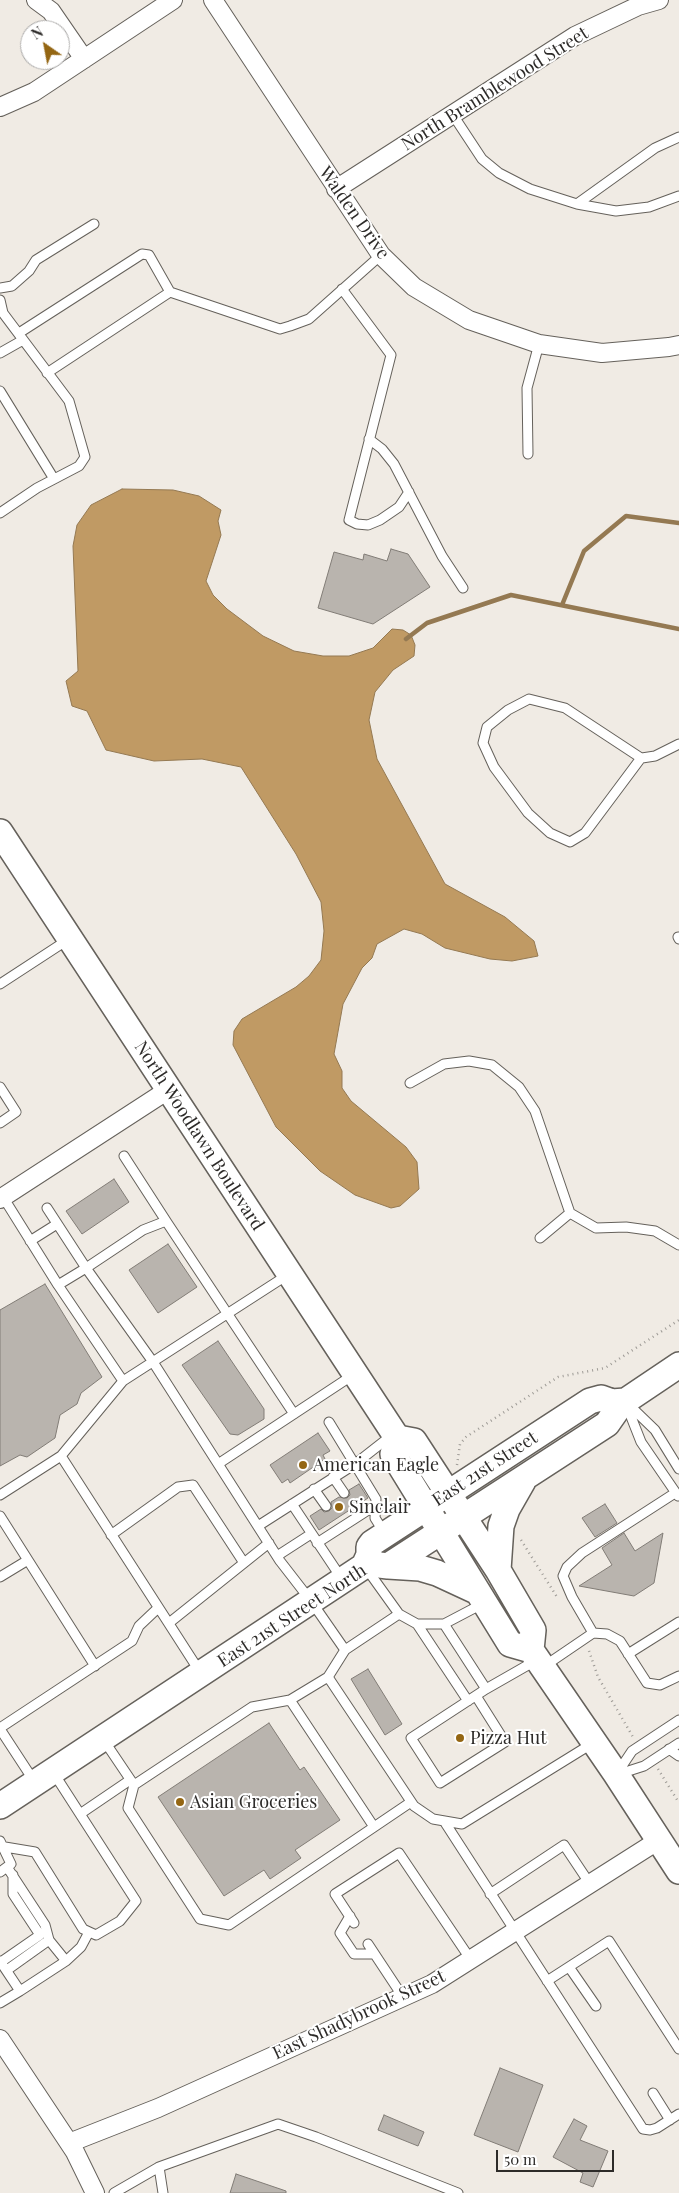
<!DOCTYPE html>
<style>
body{margin:0}
#map{position:relative;width:679px;height:2193px;overflow:hidden;background:#f0ebe4;font-family:"Playfair Display",serif}
canvas{display:block}
.north{position:absolute;left:20px;top:20px;width:50px;height:50px;box-sizing:border-box;background:#fff;border:1px solid #abaaa9;border-radius:50%;rotate:327deg;font-size:14px;font-weight:700;line-height:20px;text-align:center;color:#2d2b29}
.north::after{content:'';display:block;margin:auto;width:18px;height:22px;background:#946613;clip-path:polygon(50% 0,100% 100%,50% 72%,0 100%)}
.scale{position:absolute;left:496px;top:2150px;width:118px;height:22px;box-sizing:border-box;border:2px solid #2d2b29;border-top:0;padding-left:6px;font-size:15px;line-height:18px;white-space:nowrap;color:#2d2b29;-webkit-text-stroke:4px #fff;paint-order:stroke}
</style>
<div id="map">
<canvas width="679" height="2193"></canvas>
<div class="north">N</div>
<div class="scale">50 m</div>
</div>
<script>
const g = document.querySelector('canvas').getContext('2d');
g.lineJoin = 'round';
function paint(path, color) { g.fillStyle = color; g.fill(path, 'evenodd'); }
const toPath = rows => new Path2D(rows.map(r => 'M' + r).join(''));
function strokePath(path, color, width, dash) { g.strokeStyle = color; g.lineWidth = width; g.lineCap = dash ? 'butt' : 'round'; g.setLineDash(dash || []); g.stroke(path); }
function label(font, color, halo, rows, align = 'center') {
  g.font = font + ' "Playfair Display",serif'; g.lineWidth = 4; g.setLineDash([]); g.textBaseline = 'middle'; g.strokeStyle = halo; g.fillStyle = color; for (const [text, x, y, turn = 0] of rows) {
    g.save(); g.translate(x, y); g.rotate((+turn || 0) * Math.PI / 180); g.textAlign = isNaN(turn) ? turn : align; if (halo) g.strokeText(text, 0, 0); g.fillText(text, 0, 0); g.restore();
  }
}
const water = toPath([
 [122,489,173,490,199,496,221,510,218,521,221,535,206,581,213,595,227,609,263,636,294,651,323,656,349,656,373,648,392,629,403,630,411,635,415,645,414,656,393,670,375,692,369,720,377,759,445,884,505,917,534,941,538,956,512,961,490,959,445,948,422,934,404,929,377,944,372,958,362,968,343,1004,334,1054,342,1071,342,1088,351,1101,406,1147,417,1162,419,1189,400,1206,391,1208,355,1195,320,1171,276,1127,233,1045,234,1031,242,1019,296,987,309,976,321,960,324,931,321,902,296,854,241,767,202,759,154,761,106,750,87,711,72,706,66,681,78,671,73,546,77,525,91,505,122,489]
]);
paint(water, '#c09a64');
strokePath(water, '#947952', 1);
strokePath(toPath([
 [562,605,584,551,626,516,679,523],
 [406,639,427,623,511,595,679,629]
]), '#947952', 4.5);
const building = toPath([
 [391,549,408,554,430,587,373,624,318,608,334,552,363,560,364,554,387,561,391,549],
 [114,1179,129,1202,82,1234,66,1211,114,1179],
 [168,1244,197,1287,158,1313,129,1270,168,1244],
 [45,1284,102,1377,81,1393,77,1404,60,1415,55,1438,27,1457,20,1455,0,1466,0,1310,45,1284],
 [218,1341,264,1409,264,1419,238,1435,230,1434,182,1365,218,1341],
 [318,1433,330,1451,323,1455,325,1459,290,1483,288,1479,282,1483,270,1465,318,1433],
 [359,1484,368,1498,319,1530,310,1516,321,1509,324,1512,329,1511,332,1508,331,1502,339,1497,347,1498,350,1495,349,1490,359,1484],
 [605,1504,617,1523,595,1537,582,1518,605,1504],
 [624,1533,635,1551,663,1533,654,1583,634,1596,579,1586,612,1565,602,1548,624,1533],
 [368,1669,402,1724,385,1735,351,1679,368,1669],
 [269,1723,300,1770,304,1767,340,1820,295,1850,301,1858,270,1879,264,1870,224,1896,158,1797,269,1723],
 [500,2068,543,2085,518,2152,474,2135,500,2068],
 [384,2115,424,2132,418,2146,378,2130,384,2115],
 [574,2119,587,2126,580,2140,608,2151,593,2187,580,2182,583,2173,553,2157,574,2119],
 [236,2174,286,2191,286,2193,230,2193,236,2174]
]);
paint(building, '#b9b4ae');
strokePath(building, '#817c76', 1);
const service = toPath([
 [453,115,482,159,499,173,530,189,577,204,616,211,649,207,679,196],
 [577,204,655,148,679,137],
 [0,288,12,286,29,271,36,260,94,224],
 [342,289,391,355,349,520,357,524,368,525,380,520,399,507,409,492],
 [0,300,3,313,69,401,85,457,79,466,37,488,0,513],
 [19,333,142,254,149,255,170,292],
 [0,353,23,340],
 [47,373,170,292,280,329,290,326,309,319,381,255],
 [0,391,54,479],
 [369,439,382,449,394,464,442,556,463,588],
 [528,454,527,388,539,344],
 [641,758,585,833,570,842,550,833,528,813,494,767,483,743,487,727,508,710,529,699,565,708,641,758,642,758,655,756,679,744],
 [678,937,679,939],
 [0,984,69,939],
 [410,1083,444,1064,469,1061,492,1065,519,1087,535,1111,570,1213,596,1228,626,1227,655,1231,679,1245],
 [0,1087,16,1112,0,1123],
 [124,1156,166,1221],
 [3,1197,58,1285,86,1268,47,1208],
 [540,1238,570,1213],
 [30,1241,57,1224],
 [58,1285,123,1381,289,1274],
 [123,1381,61,1456,200,1672],
 [627,1403,655,1430,679,1469],
 [626,1404,641,1442,678,1496],
 [294,1414,166,1221,143,1230,86,1268,153,1362,280,1561,311,1601,345,1650,399,1614],
 [329,1422,376,1499,375,1518,385,1534],
 [218,1464,353,1375],
 [333,1477,344,1493],
 [314,1489,326,1506],
 [0,1495,61,1456],
 [292,1504,342,1579],
 [0,1516,95,1666],
 [258,1526,355,1464,392,1435],
 [111,1535,178,1487,193,1485,244,1563],
 [317,1543,376,1505],
 [277,1556,311,1534],
 [366,1568,399,1614,417,1624,444,1624,484,1603],
 [0,1577,28,1560],
 [169,1623,269,1543],
 [417,1624,468,1701],
 [444,1624,486,1689,535,1661],
 [593,1633,572,1597,563,1576,567,1567,582,1553,675,1493],
 [628,1654,679,1622],
 [543,1667,593,1633,607,1634,620,1641,647,1683,660,1685,679,1676],
 [328,1677,414,1806,433,1819,462,1824,593,1743],
 [476,1696,505,1742,440,1783,411,1738,486,1689],
 [290,1700,374,1827],
 [0,1728,132,1641,139,1626,158,1608],
 [0,1729,34,1781],
 [103,1739,134,1785,252,1707,290,1700,328,1677,345,1650],
 [669,1749,679,1756],
 [618,1772,632,1751,679,1720],
 [619,1774,644,1766,679,1743],
 [134,1785,128,1808,200,1919,229,1925,411,1802],
 [80,1814,130,1780],
 [444,1821,643,2129,650,2130,657,2128,679,2114],
 [0,1841,11,1864,0,1872],
 [5,1847,35,1852,83,1929,96,1935,120,1921,136,1901,53,1772],
 [7,1867,45,1925,49,1940,66,1961],
 [490,1894,564,1845,590,1884],
 [350,1916,340,1933,354,1954,374,1954],
 [354,1923,335,1894,399,1853,471,1960],
 [368,1944,403,1997],
 [0,1961,20,1991,0,2003],
 [1,1962,40,1935,13,1894,13,1875],
 [569,1967,596,2006],
 [7,1970,49,1940],
 [547,1981,609,1941,679,2049],
 [20,1991,66,1961,81,1947,89,1932],
 [653,2093,670,2120],
 [114,2193,159,2167],
 [163,2193,159,2167,278,2124,316,2137,458,2193]
]);
const minor = toPath([
 [36,0,51,11,84,59],
 [213,0,381,255,414,287,469,320,539,344,602,353,669,347,679,345],
 [0,107,34,92,173,0],
 [336,189,575,36,638,6,659,0],
 [0,1199,168,1090],
 [0,2039,75,2152,95,2193],
 [69,2143,158,2108,432,1984,659,1840]
]);
const secondary = toPath([
 [0,832,394,1433,398,1438,414,1441,498,1570,533,1630,531,1650],
 [398,1438,393,1454,510,1644,531,1650,616,1774,679,1871],
 [364,1566,369,1555,369,1547,372,1543,590,1401,601,1398,612,1402,625,1401],
 [388,1566,420,1568,437,1573,478,1592],
 [498,1570,501,1526,507,1509,523,1481],
 [0,1806,364,1566,371,1564,388,1566,607,1424,621,1404,679,1365]
]);
strokePath(service, '#65615b', 11);
strokePath(minor, '#65615b', 20);
strokePath(secondary, '#65615b', 28);
strokePath(toPath([
 [457,1465,460,1444,466,1437,558,1377,605,1368,679,1320],
 [521,1540,557,1597],
 [589,1651,598,1677,633,1737],
 [658,1769,679,1803]
]), '#9e9b96', 2.5, [1, 4]);
strokePath(service, '#fff', 9);
strokePath(minor, '#fff', 18);
strokePath(secondary, '#fff', 25);
for (const [x, y, r, color] of [
 [303,1465,5,"#946613"],
 [339,1507,5,"#946613"],
 [460,1738,5,"#946613"],
 [180,1802,5,"#946613"]
]) { const dot = new Path2D(); dot.arc(x, y, r, 0, 2 * Math.PI); g.fillStyle = color; g.fill(dot); strokePath(dot, '#fff', 2); }
label('18px', '#2d2b29', '#fff', [
 ["North Bramblewood Street",495,89,-32],
 ["Walden Drive",354,213,55],
 ["North Woodlawn Boulevard",199,1136,57],
 ["East 21st Street",485,1469,-33],
 ["East 21st Street North",292,1616,-33],
 ["East Shadybrook Street",359,2015,-25]
]);
label('18px', '#2d2b29', '#fff', [
 ["American Eagle",313,1465],
 ["Sinclair",349,1507],
 ["Pizza Hut",470,1738],
 ["Asian Groceries",190,1802]
], 'left');
</script>
